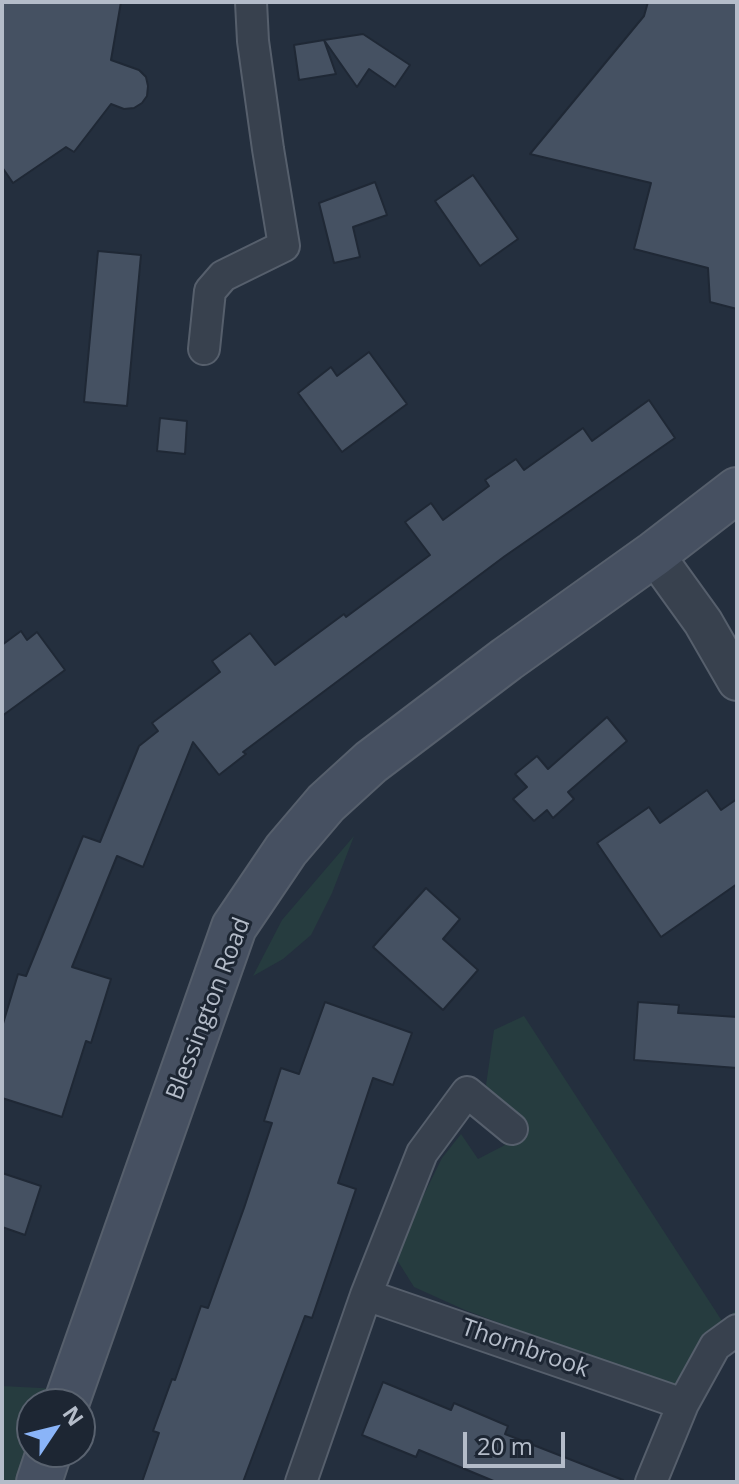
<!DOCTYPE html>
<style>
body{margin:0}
#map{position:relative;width:739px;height:1484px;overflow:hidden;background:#242f3e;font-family:"Open Sans",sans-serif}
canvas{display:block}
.frame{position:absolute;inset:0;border:4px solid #b4bcc9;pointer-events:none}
.north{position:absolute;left:16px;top:1388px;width:80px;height:80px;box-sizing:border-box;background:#1d2633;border:2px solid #59626f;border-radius:50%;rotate:55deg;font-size:22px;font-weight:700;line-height:32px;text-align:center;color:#b4bcc9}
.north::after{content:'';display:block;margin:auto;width:28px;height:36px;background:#8ab4f8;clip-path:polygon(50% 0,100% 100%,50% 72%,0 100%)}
.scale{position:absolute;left:463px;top:1432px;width:102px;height:36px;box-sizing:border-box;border:4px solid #b4bcc9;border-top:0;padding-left:10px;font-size:24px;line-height:28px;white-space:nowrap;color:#b4bcc9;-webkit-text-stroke:6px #1d2633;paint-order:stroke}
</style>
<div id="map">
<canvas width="739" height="1484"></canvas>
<div class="frame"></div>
<div class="north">N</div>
<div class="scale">20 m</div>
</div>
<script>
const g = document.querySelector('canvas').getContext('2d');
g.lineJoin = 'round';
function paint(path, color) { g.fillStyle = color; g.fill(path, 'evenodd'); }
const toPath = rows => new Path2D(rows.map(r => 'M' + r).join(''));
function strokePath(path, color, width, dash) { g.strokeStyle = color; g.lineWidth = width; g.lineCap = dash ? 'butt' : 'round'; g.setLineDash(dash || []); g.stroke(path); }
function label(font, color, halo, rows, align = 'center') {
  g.font = font + ' "Open Sans",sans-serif'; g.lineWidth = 6; g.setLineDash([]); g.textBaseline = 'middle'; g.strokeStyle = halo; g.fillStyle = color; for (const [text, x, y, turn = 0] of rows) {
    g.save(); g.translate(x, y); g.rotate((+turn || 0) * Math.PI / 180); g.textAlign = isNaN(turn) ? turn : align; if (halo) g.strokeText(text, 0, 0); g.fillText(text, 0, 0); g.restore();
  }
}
paint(toPath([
 [354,836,332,893,311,935,283,959,253,976,282,920],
 [524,1016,722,1321,737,1310,737,1321,680,1391,465,1310,414,1287,394,1255,442,1158,461,1134,478,1159,505,1145,486,1085,494,1030],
 [2,1386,59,1389,52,1404,32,1404,32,1450,18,1482,2,1482]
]), '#263c3f');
const building = toPath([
 [2,2,121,2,111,60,139,70,146,77,148,86,147,96,142,103,134,108,124,109,111,104,74,152,66,147,13,183,2,167,2,2],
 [648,2,737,2,737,309,710,302,708,268,634,249,651,183,530,154,644,16,648,2],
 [363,34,410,65,395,87,369,69,357,87,324,40,363,34],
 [324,40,336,74,299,80,294,45,324,40],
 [473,175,518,239,480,266,435,201,473,175],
 [375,182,387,215,353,227,360,257,334,263,319,203,375,182],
 [98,251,141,255,127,406,84,402,98,251],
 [369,352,407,404,342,452,298,393,331,367,337,376,369,352],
 [649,400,675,438,505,556,243,752,246,754,219,775,193,742,143,867,117,856,72,967,111,979,91,1043,86,1041,62,1117,2,1098,2,1027,18,974,26,976,83,836,100,842,139,746,158,731,152,723,220,672,212,661,250,633,275,665,344,614,346,617,430,555,405,522,431,503,443,520,489,486,485,480,516,459,524,470,583,428,592,441,649,400],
 [160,418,187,421,185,454,157,451,160,418],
 [21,631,27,640,37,632,65,670,2,716,2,645,21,631],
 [607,717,627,741,568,792,574,799,553,818,547,810,534,821,513,799,527,787,515,774,537,756,548,769,607,717],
 [707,790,721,810,737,799,737,884,661,937,597,843,649,807,660,823,707,790],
 [426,888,460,919,443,939,478,970,443,1010,373,947,426,888],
 [325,1002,412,1033,393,1085,373,1078,338,1183,356,1189,312,1318,305,1316,243,1482,142,1482,159,1433,153,1431,172,1379,175,1380,201,1306,208,1308,244,1208,272,1123,264,1121,281,1068,299,1074,325,1002],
 [638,1002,679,1005,678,1013,737,1017,737,1068,634,1060,638,1002],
 [2,1173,41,1186,25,1235,2,1227,2,1173],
 [383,1382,451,1410,454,1403,508,1426,505,1434,623,1480,623,1482,496,1482,419,1450,416,1457,362,1435,383,1382]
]);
paint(building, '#455162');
strokePath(building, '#1f2835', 2);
const minor = toPath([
 [204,349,210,291,223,276,284,246,268,149,253,41,251,2],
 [366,1295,683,1404],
 [301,1482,366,1295,422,1153,467,1092,512,1129],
 [651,1482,683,1404,715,1346,737,1330]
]);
const tertiary = toPath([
 [654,554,703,622,737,681]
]);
const secondary = toPath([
 [66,1404,234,927,286,850,326,803,371,762,507,659,654,554,737,490],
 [39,1482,49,1452]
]);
strokePath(minor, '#565f6c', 34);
strokePath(tertiary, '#565f6c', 42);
strokePath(secondary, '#565f6c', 48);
strokePath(minor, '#38414e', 30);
strokePath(tertiary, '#38414e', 38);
strokePath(secondary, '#465061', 44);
label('24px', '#b4bcc9', '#1d2633', [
 ["Blessington Road",209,1009,-69],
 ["Thornbrook",525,1349,19]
]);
</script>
